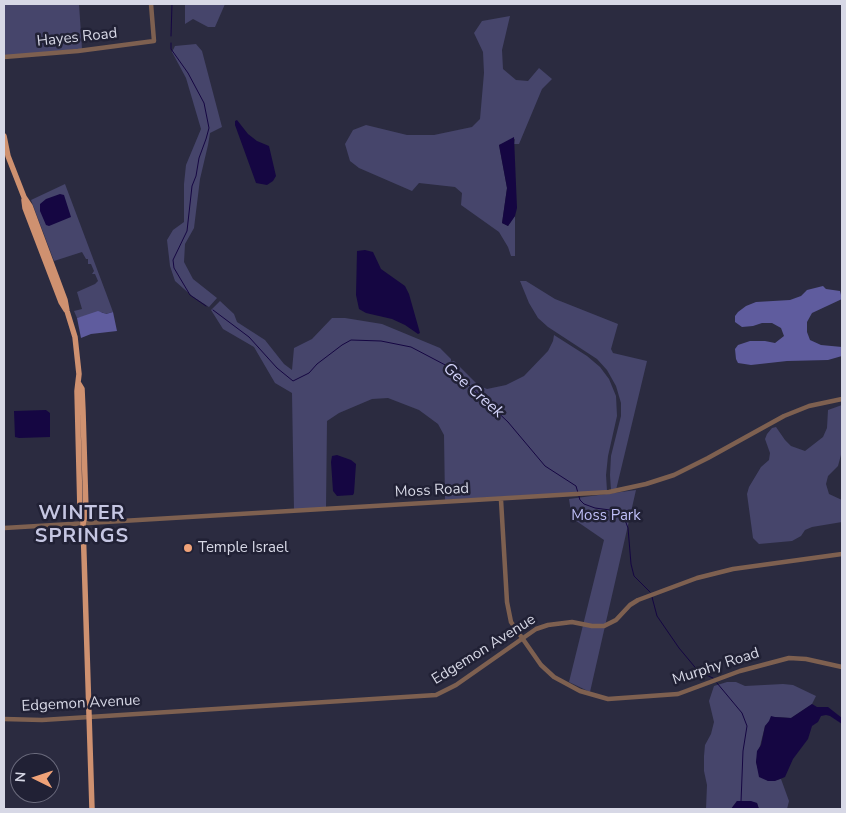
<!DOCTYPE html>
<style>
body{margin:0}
#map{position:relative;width:846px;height:813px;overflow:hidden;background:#2b2b40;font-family:"Nunito Sans",sans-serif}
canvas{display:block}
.frame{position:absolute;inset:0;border:5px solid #d7d8e6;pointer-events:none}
.north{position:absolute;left:10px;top:753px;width:50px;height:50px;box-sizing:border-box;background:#212135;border:1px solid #6a6a7c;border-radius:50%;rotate:274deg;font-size:14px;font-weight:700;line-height:20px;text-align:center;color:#d7d8e6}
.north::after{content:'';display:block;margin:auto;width:18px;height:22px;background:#f0a278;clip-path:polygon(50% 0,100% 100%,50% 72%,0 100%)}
</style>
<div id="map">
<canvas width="846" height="813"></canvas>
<div class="frame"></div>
<div class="north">N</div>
</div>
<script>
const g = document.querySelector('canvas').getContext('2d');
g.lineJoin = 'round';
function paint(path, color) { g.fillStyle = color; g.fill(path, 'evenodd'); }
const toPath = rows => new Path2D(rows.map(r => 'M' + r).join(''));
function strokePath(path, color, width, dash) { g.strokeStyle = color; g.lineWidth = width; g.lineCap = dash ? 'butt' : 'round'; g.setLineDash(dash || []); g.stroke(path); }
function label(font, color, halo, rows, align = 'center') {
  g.font = font + ' "Nunito Sans",sans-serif'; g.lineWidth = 5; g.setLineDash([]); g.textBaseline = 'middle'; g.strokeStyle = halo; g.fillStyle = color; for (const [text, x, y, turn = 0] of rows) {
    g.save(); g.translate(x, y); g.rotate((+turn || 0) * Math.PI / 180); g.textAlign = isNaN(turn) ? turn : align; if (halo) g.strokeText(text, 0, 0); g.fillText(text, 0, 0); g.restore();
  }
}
paint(toPath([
 [4,4,79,4,82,49,4,56],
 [185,4,225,4,215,27,208,27,193,19,185,24],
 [510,16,502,50,503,69,516,80,528,81,539,68,552,79,542,89,519,144,514,144,515,139,499,145,507,188,502,223,508,226,515,216,515,256,511,256,508,247,499,232,461,205,462,193,455,187,419,183,412,191,359,168,350,161,345,144,353,130,366,125,407,135,434,135,472,127,480,119,484,73,483,52,474,33,482,21],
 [196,44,202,51,222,127,210,133,208,145,200,179,194,228,185,244,184,262,193,279,217,298,209,307,192,296,175,281,170,266,167,240,173,230,184,222,184,184,186,165,201,129,186,78,172,52,175,46],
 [65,184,106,293,113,312,105,314,102,312,77,318,74,311,82,309,77,292,95,284,98,281,95,274,92,274,94,271,91,264,88,264,88,259,86,259,82,252,54,261,31,200],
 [520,281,526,281,555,299,618,324,611,349,613,353,647,361,616,490,611,490,610,475,611,456,621,416,621,403,616,386,607,370,597,359,548,327,538,318,529,303],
 [220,301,234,314,237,322,265,340,284,364,292,370,294,348,312,339,332,318,345,318,382,324,440,348,451,359,451,361,454,361,478,385,487,389,506,385,524,376,548,351,553,341,554,335,587,356,600,367,609,379,616,396,617,416,608,456,606,475,607,491,445,500,444,435,438,424,419,410,388,398,372,399,339,413,327,421,326,508,294,510,292,393,275,383,254,347,223,329,211,310],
 [842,405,842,451,838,466,828,476,826,484,829,494,842,500,842,522,812,527,805,530,801,536,792,541,759,544,753,538,747,494,749,487,761,467,769,460,770,453,765,439,767,434,772,428,776,427,785,440,791,446,805,451,823,437,827,428,828,410],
 [636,490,590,692,569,682,604,540,572,518,569,499],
 [727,682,736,682,745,686,783,684,793,685,816,696,812,704,791,718,776,717,765,726,756,762,758,769,768,781,781,779,789,801,787,809,759,809,757,803,737,801,731,809,706,809,707,785,704,771,704,756,705,745,711,734,714,722,709,701,714,686]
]), '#46456b');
paint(toPath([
 [823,286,826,289,840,291,842,299,812,313,807,322,807,332,810,340,821,345,842,347,842,356,828,360,787,361,751,365,738,363,736,359,735,349,738,345,750,341,765,341,775,343,784,336,781,328,772,323,762,323,753,326,742,327,735,322,735,316,738,312,746,306,756,302,790,300,801,296,807,290],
 [98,311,106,314,113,312,117,331,91,334,81,338,77,318]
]), '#5f5c9e');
paint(toPath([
 [237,120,248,134,257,141,269,146,276,176,273,181,267,185,256,183,235,125,235,121],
 [514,137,517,208,515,216,508,226,502,223,507,188,499,145],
 [60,194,64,195,71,217,49,226,46,225,40,211,40,204,46,199],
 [365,250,373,252,381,269,405,286,409,294,420,333,418,334,405,325,392,319,366,313,359,309,356,295,357,251],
 [46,410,50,413,50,437,19,438,15,437,14,411],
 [337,455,351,460,356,464,354,493,353,495,337,496,333,491,331,462,332,456],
 [812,704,817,707,828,707,842,718,842,724,830,716,826,715,821,716,818,722,812,726,808,739,793,759,785,777,775,781,768,781,759,777,756,762,757,751,761,745,765,726,769,721,771,716,775,717,791,718],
 [737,801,751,801,757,803,759,809,731,809]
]), '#150642');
strokePath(toPath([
 [171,36,172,4],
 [171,43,171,49,188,73,204,103,209,128,206,139,199,158,196,176,192,186,187,231,173,260,174,268,190,295,206,306],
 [213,310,249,337,277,368,293,381,309,373,317,364,342,345,351,340,381,341,411,347,451,368,508,422,545,466,576,486,580,500,584,504,595,508,610,510,625,520,628,528,631,564,634,576,650,592],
 [652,597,657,616,679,648,699,672,713,678],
 [717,683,742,713,747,726,743,751,741,802]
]), '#150642', 1);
strokePath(toPath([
 [4,57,78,51,154,41,151,4],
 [501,500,507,602,511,622,541,665,554,677,580,691,608,699,678,694,740,671,789,658,806,659,842,667],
 [4,528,609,492,646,484,674,475,708,458,784,416,809,406,842,399],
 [4,719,42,720,436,695,456,685,536,629,548,625,572,622,592,626,604,626,616,620,630,605,638,600,697,578,733,569,842,554]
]), '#7e6050', 4.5);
strokePath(toPath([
 [4,136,8,156,24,197,30,206,65,300,67,311,75,337,79,374,77,391,80,511,83,522],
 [24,200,25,208,61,302,66,310],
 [79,384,82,389,83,411,86,511,83,524,92,809]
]), '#cf9170', 5.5);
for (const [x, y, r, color] of [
 [188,548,5,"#f0a278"]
]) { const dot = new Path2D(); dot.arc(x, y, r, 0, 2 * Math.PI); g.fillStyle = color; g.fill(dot); strokePath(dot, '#212135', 2); }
label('15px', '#d7d8e6', '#212135', [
 ["Hayes Road",77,38,-6],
 ["Moss Road",432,491,-3],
 ["Edgemon Avenue",484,650,-32],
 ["Murphy Road",716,667,-18],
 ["Edgemon Avenue",81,704,-3]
]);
label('15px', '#bfbff8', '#212135', [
 ["Moss Park",606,516]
]);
label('15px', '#d7d8e6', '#212135', [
 ["Temple Israel",198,548]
], 'left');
label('italic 16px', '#d4d4fb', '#212135', [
 ["Gee Creek",473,391,41]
]);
g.letterSpacing = '1px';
label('bold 20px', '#c5c6e2', '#212135', [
 ["WINTER",82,514],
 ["SPRINGS",82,537]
]);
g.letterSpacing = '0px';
</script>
